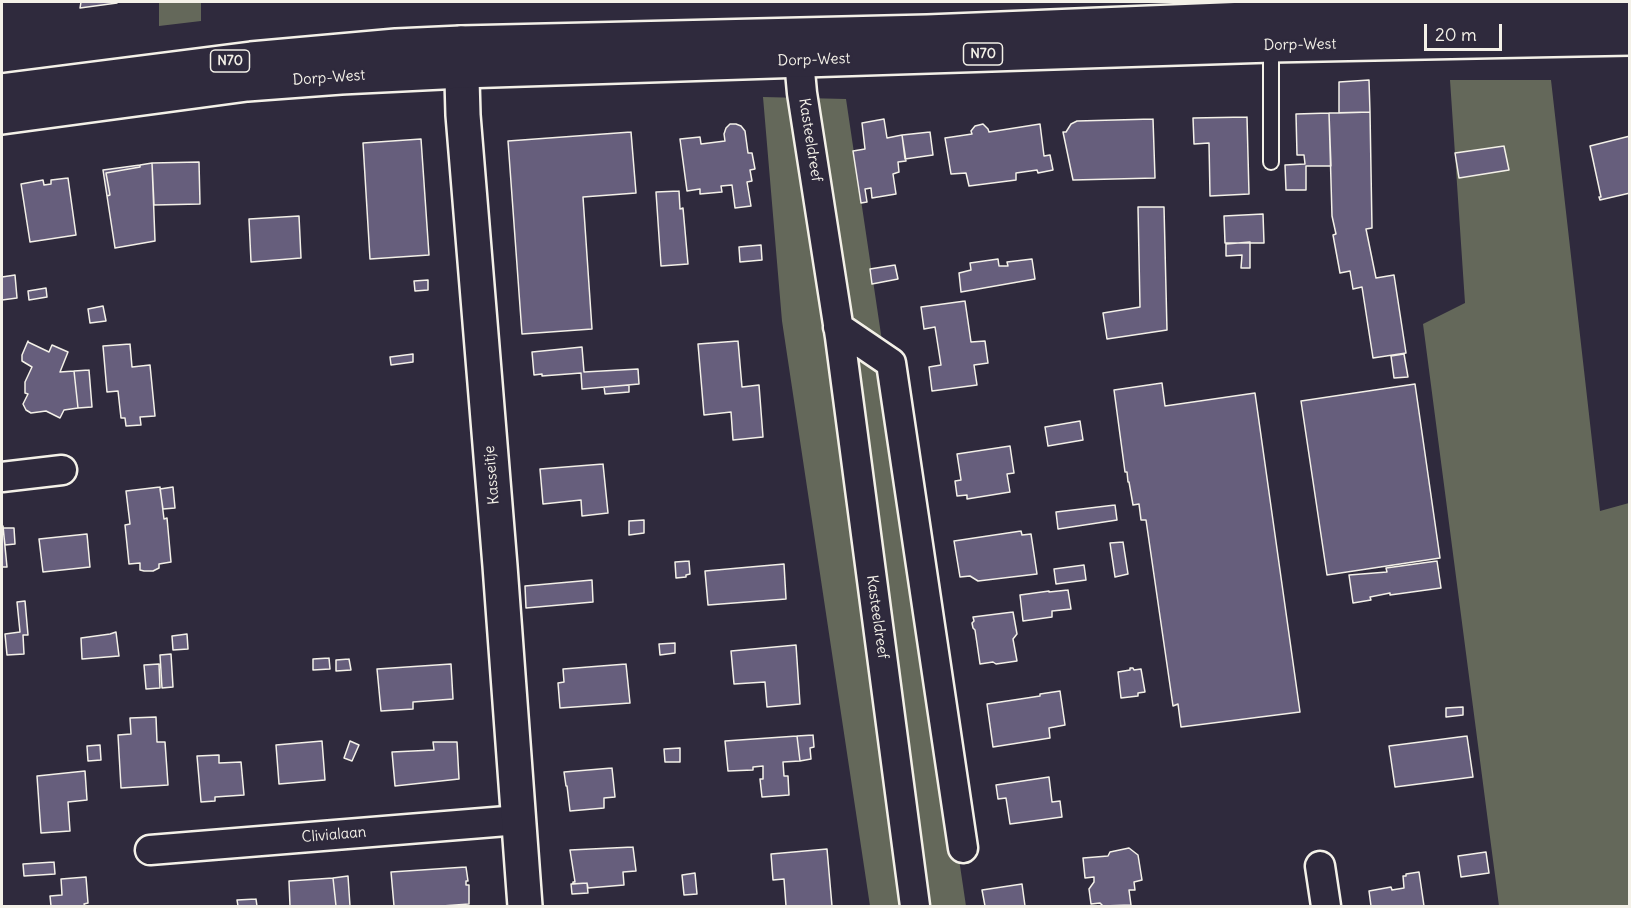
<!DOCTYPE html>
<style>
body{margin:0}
#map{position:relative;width:1631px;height:908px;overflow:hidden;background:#2f2a3d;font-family:Delius,sans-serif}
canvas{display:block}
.frame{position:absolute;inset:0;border:3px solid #f4f1e8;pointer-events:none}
.scale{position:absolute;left:1424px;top:24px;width:78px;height:27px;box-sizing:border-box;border:3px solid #f4f1e8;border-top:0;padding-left:8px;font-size:18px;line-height:21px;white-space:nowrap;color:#f4f1e8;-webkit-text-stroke:4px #2f2a3d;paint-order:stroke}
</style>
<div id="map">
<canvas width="1631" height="908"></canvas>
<div class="frame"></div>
<div class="scale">20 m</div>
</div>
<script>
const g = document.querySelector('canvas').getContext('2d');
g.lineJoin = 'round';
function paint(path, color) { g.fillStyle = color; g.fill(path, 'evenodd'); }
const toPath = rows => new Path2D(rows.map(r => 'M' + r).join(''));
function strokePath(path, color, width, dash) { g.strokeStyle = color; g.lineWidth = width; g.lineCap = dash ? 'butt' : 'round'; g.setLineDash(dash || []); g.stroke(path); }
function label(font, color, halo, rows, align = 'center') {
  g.font = font + ' Delius,sans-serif'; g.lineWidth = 4.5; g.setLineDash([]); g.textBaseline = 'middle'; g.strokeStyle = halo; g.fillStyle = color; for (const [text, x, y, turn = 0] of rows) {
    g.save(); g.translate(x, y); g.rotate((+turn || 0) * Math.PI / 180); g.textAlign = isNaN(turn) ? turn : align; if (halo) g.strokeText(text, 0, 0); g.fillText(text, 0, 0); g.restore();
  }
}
paint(toPath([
 [159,2,201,2,201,21,159,26],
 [1450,80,1551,80,1600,511,1629,503,1629,906,1499,906,1423,324,1465,303],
 [763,97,846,99,966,906,870,906,782,321]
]), '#64685a');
const building = toPath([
 [81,2,117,2,117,3,80,8,81,2],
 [1369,80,1370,112,1339,113,1339,82,1369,80],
 [1370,112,1372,228,1366,229,1376,278,1394,275,1406,353,1373,358,1362,287,1353,289,1350,271,1340,273,1333,235,1336,234,1332,216,1329,113,1370,112],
 [1329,113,1331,166,1306,166,1306,190,1286,190,1285,165,1305,164,1304,155,1297,155,1296,114,1329,113],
 [1247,117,1249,194,1210,196,1209,143,1194,144,1193,118,1247,117],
 [884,119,887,138,902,135,906,161,898,162,899,172,893,174,896,194,872,198,871,188,865,189,867,202,861,203,853,151,865,149,862,123,884,119],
 [1153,119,1155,178,1073,180,1063,132,1066,132,1071,124,1077,121,1153,119],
 [730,124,736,124,741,126,745,131,748,153,752,153,755,169,750,170,752,181,747,182,751,206,735,208,732,185,721,186,722,192,700,194,700,189,687,191,680,139,700,137,701,144,725,141,724,134,726,128,730,124],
 [983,124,988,129,989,132,1040,124,1044,156,1050,155,1053,170,1038,173,1037,170,1016,173,1016,180,969,186,966,173,951,174,945,138,972,134,971,131,975,126,983,124],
 [631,132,636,193,583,197,592,329,522,334,508,141,631,132],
 [930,132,933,155,905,159,902,135,930,132],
 [1630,136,1630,193,1600,200,1599,197,1601,197,1590,146,1630,136],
 [421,139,429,255,370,259,363,143,421,139],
 [1504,146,1509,170,1459,178,1455,153,1504,146],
 [199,162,200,204,154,205,152,163,199,162],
 [152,163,155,241,115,248,107,196,110,195,106,173,140,167,140,165,152,163],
 [140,165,140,167,106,173,110,195,107,196,103,170,140,165],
 [68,178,76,235,30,242,21,184,43,180,44,185,51,184,51,180,68,178],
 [679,191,680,209,683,208,688,264,661,266,656,192,679,191],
 [1138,207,1164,207,1167,330,1107,339,1103,313,1140,307,1138,207],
 [1263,214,1264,243,1225,243,1224,216,1263,214],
 [299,216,301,258,251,262,249,219,299,216],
 [1250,242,1250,268,1241,268,1242,255,1226,256,1226,244,1250,242],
 [761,245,762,260,740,262,739,247,761,245],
 [998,259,999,266,1008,266,1007,262,1032,259,1035,279,961,292,959,273,971,270,970,263,998,259],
 [895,265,898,279,872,284,870,269,895,265],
 [15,275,17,298,2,300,2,277,15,275],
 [428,280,428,290,415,291,414,281,428,280],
 [46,288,47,297,29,300,28,291,46,288],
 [965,301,971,342,985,341,988,363,974,365,977,385,932,391,929,367,941,365,935,327,924,329,921,307,965,301],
 [103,306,106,321,90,323,88,309,103,306],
 [28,341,28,342,49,352,52,345,68,352,60,372,74,371,78,408,64,410,60,418,46,411,31,413,26,410,23,404,28,394,25,393,25,382,32,367,22,361,22,355,28,341],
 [738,341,742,387,759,385,763,437,733,440,731,412,704,415,698,344,738,341],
 [130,344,132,367,150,365,155,416,140,417,141,425,126,426,125,418,121,418,118,391,107,392,103,346,130,344],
 [582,347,584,372,638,369,639,384,582,389,581,373,542,376,542,374,534,375,532,352,582,347],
 [413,354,413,362,391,365,390,357,413,354],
 [1404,354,1408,377,1394,378,1391,356,1404,354],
 [89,370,92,407,78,408,74,371,89,370],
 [1162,383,1165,406,1255,393,1300,712,1181,727,1178,704,1173,706,1146,520,1141,520,1139,504,1133,505,1129,482,1128,482,1127,472,1125,472,1114,390,1162,383],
 [1415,384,1440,558,1327,575,1301,401,1415,384],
 [629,385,629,392,605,394,604,387,629,385],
 [1080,421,1083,440,1048,446,1045,427,1080,421],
 [1010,446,1014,473,1007,474,1010,492,967,499,967,495,957,496,955,481,961,480,957,454,1010,446],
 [603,464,608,513,582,516,581,500,543,504,540,469,603,464],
 [160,487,164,519,167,518,171,562,159,564,159,568,153,571,144,571,140,570,140,563,129,564,125,525,130,524,126,491,160,487],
 [173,487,175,508,163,509,160,489,173,487],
 [1115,505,1117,520,1058,529,1056,512,1115,505],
 [644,520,644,533,629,535,629,521,644,520],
 [2,526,3,526,7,567,2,567,2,526],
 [3,528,14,528,15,544,5,545,3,528],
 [1021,531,1022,535,1031,534,1037,574,978,581,970,576,960,577,954,541,1021,531],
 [87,534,90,567,43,572,39,539,87,534],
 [1123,542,1128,574,1115,577,1110,543,1123,542],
 [689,561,690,574,686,575,686,577,676,578,675,562,689,561],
 [1437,561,1441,588,1390,595,1390,593,1370,597,1371,600,1353,603,1349,575,1387,572,1386,568,1437,561],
 [784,564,786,599,708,605,705,571,784,564],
 [1084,565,1086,580,1056,584,1054,569,1084,565],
 [592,580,593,602,526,608,525,586,592,580],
 [1068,590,1071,609,1052,611,1052,617,1023,621,1020,595,1049,591,1049,592,1068,590],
 [25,601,28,635,23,635,24,654,7,655,5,634,20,632,17,602,25,601],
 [1013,612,1017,634,1013,639,1017,661,996,664,993,662,980,664,975,630,973,628,972,623,974,621,973,617,1013,612],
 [116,632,119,656,82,659,81,638,110,634,116,632],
 [187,634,188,649,173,650,172,636,187,634],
 [675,643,675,653,660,655,659,644,675,643],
 [796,645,800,704,767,707,765,682,734,684,731,651,796,645],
 [171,654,173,687,162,688,160,655,171,654],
 [329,658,330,669,313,670,313,659,329,658],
 [349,659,351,670,336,671,336,660,349,659],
 [159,664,160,688,146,689,144,665,159,664],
 [451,664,453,699,413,702,413,709,381,711,377,669,451,664],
 [626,664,630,703,560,708,558,683,564,682,563,669,626,664],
 [1130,668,1133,668,1134,670,1141,669,1145,692,1138,693,1138,696,1121,698,1118,672,1130,670,1130,668],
 [1060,691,1065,725,1049,728,1050,738,993,747,987,704,1040,696,1040,694,1060,691],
 [1463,707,1463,715,1446,717,1446,708,1463,707],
 [156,717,157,742,165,742,168,785,121,788,118,735,131,734,130,718,156,717],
 [813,735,814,747,810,748,811,759,800,761,797,736,813,735],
 [797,736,800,761,783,762,784,776,788,776,789,795,762,797,760,779,763,779,763,766,753,767,753,770,728,771,725,741,797,736],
 [1467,736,1473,777,1395,787,1389,746,1467,736],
 [322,741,325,780,279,784,276,745,322,741],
 [350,741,359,745,352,761,344,758,350,741],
 [433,742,457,742,459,779,395,786,392,752,434,750,433,742],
 [100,745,101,760,88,761,87,746,100,745],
 [680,748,680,762,665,762,664,749,680,748],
 [219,755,219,763,241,762,244,795,215,797,215,801,201,802,197,756,219,755],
 [612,768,615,797,604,798,604,808,570,811,567,786,566,786,564,772,612,768],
 [85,771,87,800,68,802,70,831,41,833,37,776,85,771],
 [1049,777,1052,802,1060,801,1062,817,1010,824,1006,798,998,799,996,785,1049,777],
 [633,847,636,871,623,872,624,885,588,888,587,883,573,884,573,882,575,882,570,850,633,847],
 [1129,848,1138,855,1142,880,1134,882,1135,890,1129,890,1131,905,1103,906,1100,903,1091,904,1089,889,1094,882,1094,877,1085,878,1083,858,1108,856,1110,852,1129,848],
 [827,849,832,906,786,906,784,879,773,880,771,854,827,849],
 [1486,852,1489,873,1461,877,1458,856,1486,852],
 [54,862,55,874,24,876,23,864,54,862],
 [466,867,468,881,466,881,466,885,469,885,469,904,442,906,394,906,391,872,466,867],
 [1419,872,1424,906,1371,906,1369,891,1391,887,1392,890,1404,888,1403,876,1406,876,1406,874,1419,872],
 [695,873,697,894,684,895,682,875,695,873],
 [348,876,350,906,336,906,333,878,348,876],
 [86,877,88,903,84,904,85,906,51,906,50,896,62,895,61,879,86,877],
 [333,878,336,906,290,906,289,881,333,878],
 [587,883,588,893,572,894,571,884,587,883],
 [1022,884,1025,906,985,906,982,890,1022,884],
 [256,899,257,906,238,906,237,900,256,899]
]);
paint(building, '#665e7c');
strokePath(building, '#f4f1e8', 1.5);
const service = toPath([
 [1271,44,1271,162]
]);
const minor = toPath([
 [799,60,802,93,840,337,915,906],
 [838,327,891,363,963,848],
 [2,477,62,470],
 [150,850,519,820],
 [1320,866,1326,906]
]);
const tertiary = toPath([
 [461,43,463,115,500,566,525,906]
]);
const primary = toPath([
 [2,91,251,59,396,46,461,43,927,32,1272,18,1630,10],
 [2,117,247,84,341,77,462,71,1271,45,1630,38]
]);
strokePath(service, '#f4f1e8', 18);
strokePath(minor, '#f4f1e8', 33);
strokePath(tertiary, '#f4f1e8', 38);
strokePath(primary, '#f4f1e8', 38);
strokePath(service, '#2f2a3d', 14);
strokePath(minor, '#2f2a3d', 28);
strokePath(tertiary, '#2f2a3d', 33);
strokePath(primary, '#2f2a3d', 33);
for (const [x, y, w] of [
 [983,54,39],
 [230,61,39]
]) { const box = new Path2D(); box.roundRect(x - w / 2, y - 11, w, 22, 4.5); g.fillStyle = '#2f2a3d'; g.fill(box); strokePath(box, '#f4f1e8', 1.5); }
label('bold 14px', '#f4f1e8', null, [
 ["N70",983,54],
 ["N70",230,61]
]);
label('15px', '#f4f1e8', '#2f2a3d', [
 ["Dorp-West",1300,45,-1],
 ["Dorp-West",814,60,-2],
 ["Dorp-West",329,78,-4],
 ["Kasteeldreef",810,140,81],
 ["Kasseitje",492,475,-95],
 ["Kasteeldreef",877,617,82],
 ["Clivialaan",334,835,-5]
]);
</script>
